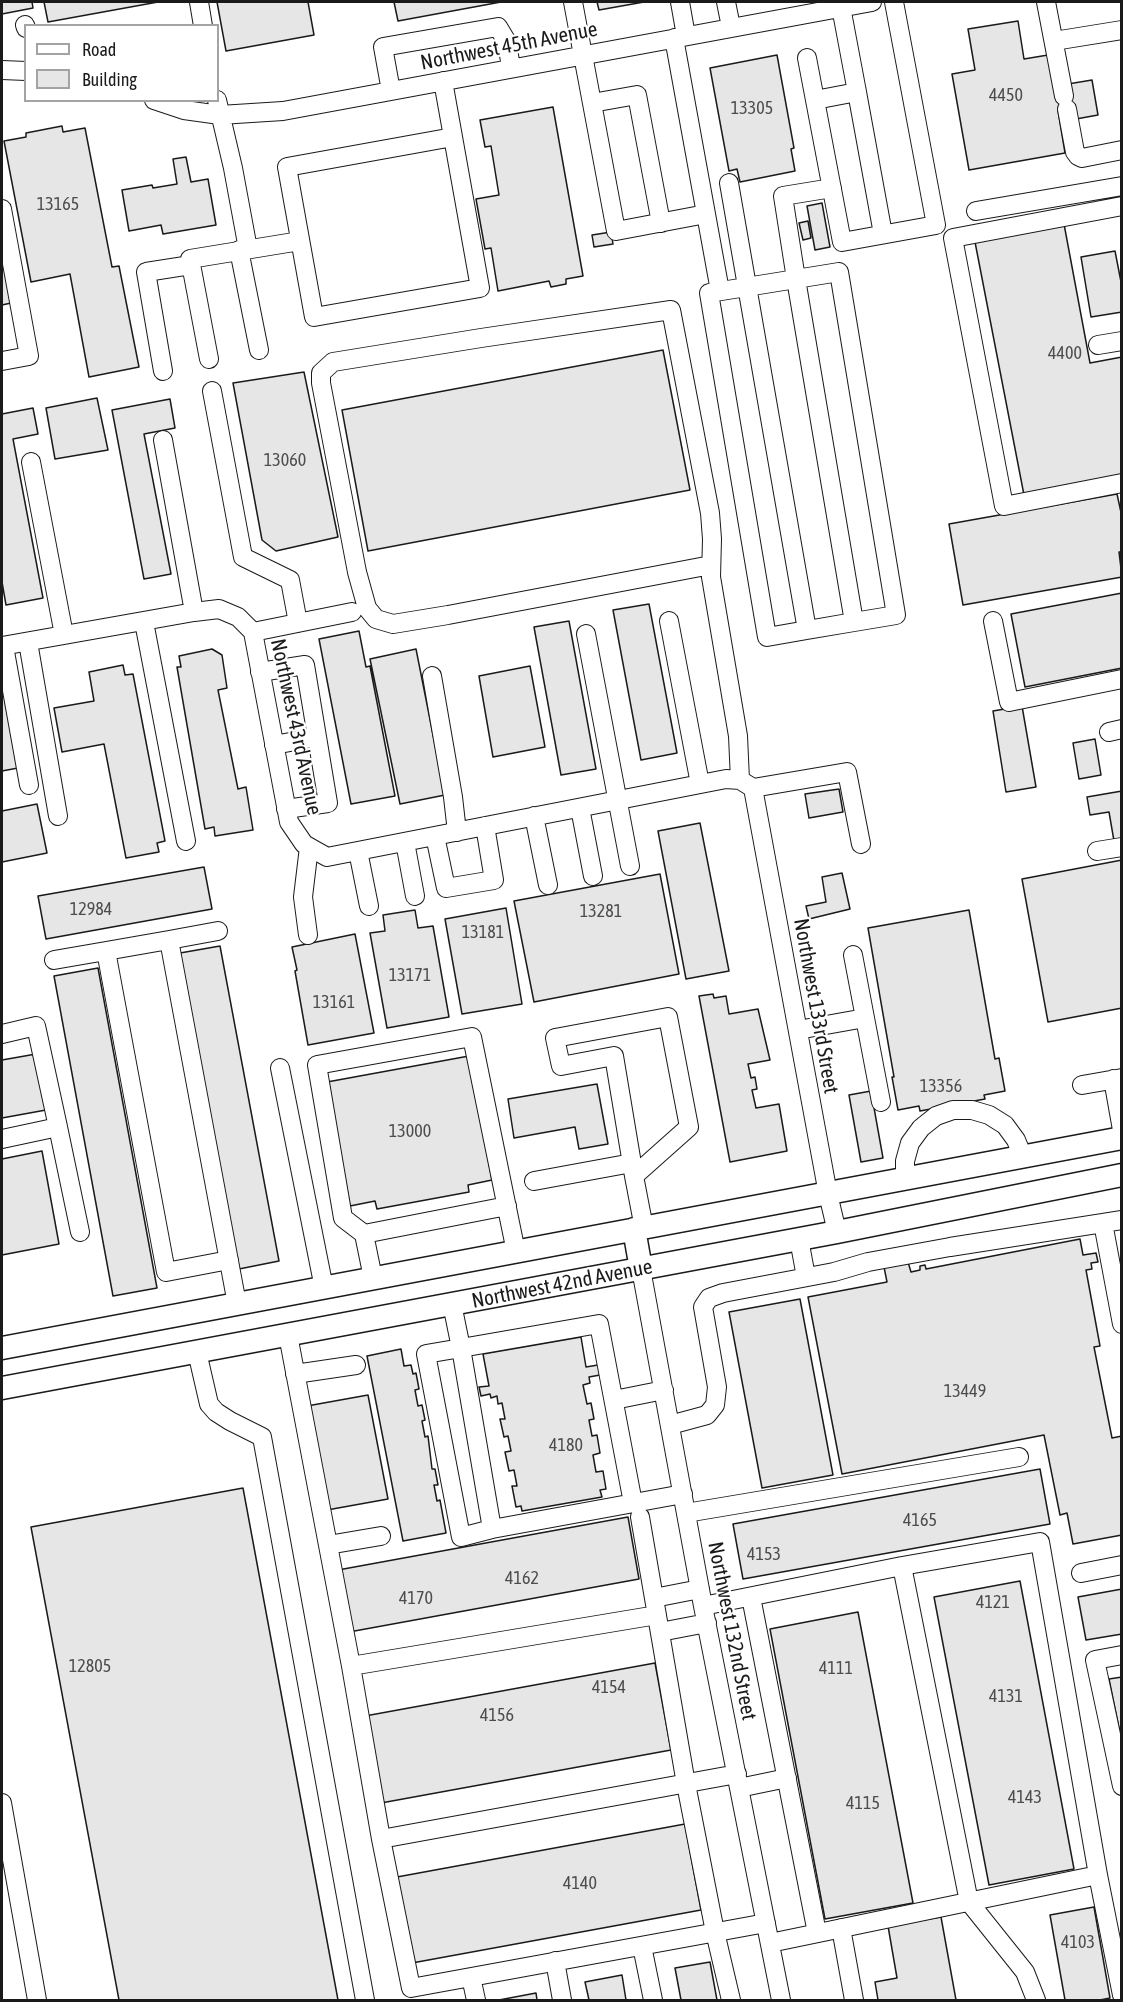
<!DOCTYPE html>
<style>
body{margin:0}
#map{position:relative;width:1123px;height:2002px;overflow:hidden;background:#fff;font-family:"Asap Condensed",sans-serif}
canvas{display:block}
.frame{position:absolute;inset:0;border:3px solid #1a1a1a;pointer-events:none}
.legend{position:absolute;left:24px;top:24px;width:195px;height:78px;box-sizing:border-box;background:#fff;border:2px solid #a3a3a3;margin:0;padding:8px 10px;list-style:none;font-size:18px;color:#1a1a1a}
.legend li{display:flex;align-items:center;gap:12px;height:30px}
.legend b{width:30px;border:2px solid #a3a3a3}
</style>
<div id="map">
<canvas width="1123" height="2002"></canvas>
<div class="frame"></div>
<ul class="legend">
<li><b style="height:8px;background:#fff"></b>Road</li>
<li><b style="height:16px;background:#e6e6e6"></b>Building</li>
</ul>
</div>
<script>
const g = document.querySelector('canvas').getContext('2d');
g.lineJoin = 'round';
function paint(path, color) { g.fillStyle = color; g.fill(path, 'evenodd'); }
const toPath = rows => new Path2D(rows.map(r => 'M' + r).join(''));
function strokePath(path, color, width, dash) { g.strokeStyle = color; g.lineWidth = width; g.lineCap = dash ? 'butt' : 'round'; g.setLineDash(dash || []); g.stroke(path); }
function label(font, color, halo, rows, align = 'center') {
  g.font = font + ' "Asap Condensed",sans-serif'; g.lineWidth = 4.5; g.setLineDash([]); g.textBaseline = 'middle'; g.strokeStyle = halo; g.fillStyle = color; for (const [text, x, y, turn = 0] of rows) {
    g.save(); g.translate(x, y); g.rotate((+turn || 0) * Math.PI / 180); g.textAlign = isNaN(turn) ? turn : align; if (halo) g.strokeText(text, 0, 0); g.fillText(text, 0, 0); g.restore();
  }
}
const building = toPath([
 [2,2,32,2,33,8,2,14,2,2],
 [44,2,158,2,48,22,44,2],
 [217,2,308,2,314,35,226,51,217,2],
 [394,2,501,2,398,21,394,2],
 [597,2,644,2,599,10,597,2],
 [1018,21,1024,59,1048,55,1068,84,1092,80,1098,115,1076,119,1074,108,1058,111,1065,153,969,170,952,74,975,70,968,29,1018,21],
 [777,55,794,148,791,149,795,171,740,182,737,169,729,171,710,68,777,55],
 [553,107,583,276,566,279,566,284,551,287,549,281,498,291,491,248,485,249,476,199,499,195,491,146,485,147,480,120,553,107],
 [62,126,63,132,85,128,112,267,119,266,139,367,89,377,70,274,31,282,4,141,26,137,26,133,62,126],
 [186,157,191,182,208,179,216,225,163,234,161,225,129,231,122,190,152,185,153,188,177,184,173,159,186,157],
 [822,203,830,247,815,250,807,206,822,203],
 [808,221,811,238,803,240,799,223,808,221],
 [1064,224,1090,363,1122,357,1122,476,1024,495,975,242,1064,224],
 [611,232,613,244,594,247,592,235,611,232],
 [1115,251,1122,287,1122,312,1091,317,1081,257,1115,251],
 [2,254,11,303,2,305,2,254],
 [663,350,690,490,368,551,342,410,663,350],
 [304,372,338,537,276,551,262,540,233,383,304,372],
 [97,398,108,450,55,459,46,408,97,398],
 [170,399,175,428,144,434,171,574,144,579,112,410,170,399],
 [33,408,38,434,13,439,43,598,6,605,2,582,2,414,33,408],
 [1117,494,1122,517,1122,552,1119,552,1122,577,963,605,949,524,1117,494],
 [1122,593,1122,668,1025,687,1011,614,1122,593],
 [649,604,677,753,641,760,613,610,649,604],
 [569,621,596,769,561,775,534,627,569,621],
 [359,631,366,667,370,666,395,796,351,804,319,639,359,631],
 [212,649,222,655,227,688,218,690,238,789,246,787,253,830,215,836,214,827,205,829,177,667,181,667,179,656,212,649],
 [416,649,445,795,400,804,370,659,416,649],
 [123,665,125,675,133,674,165,841,157,843,159,852,126,858,104,744,62,752,54,708,94,701,89,672,123,665],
 [530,666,545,747,493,757,479,676,530,666],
 [4,694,18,768,2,771,2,695,4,694],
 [1022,706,1036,787,1006,792,993,711,1022,706],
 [1095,739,1101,775,1079,779,1073,743,1095,739],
 [839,789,843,812,809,818,805,794,839,789],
 [1122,791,1122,839,1114,841,1109,812,1090,815,1087,797,1122,791],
 [37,804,47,853,2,862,2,811,37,804],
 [700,823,729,971,686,979,658,831,700,823],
 [1122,860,1122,1008,1048,1022,1022,879,1122,860],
 [204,867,212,909,46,939,38,896,204,867],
 [842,873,850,909,809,919,806,906,826,902,822,877,842,873],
 [660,874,679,974,534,1002,514,901,660,874],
 [506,908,522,1004,462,1014,445,919,506,908],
 [415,910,418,928,433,926,449,1017,387,1028,370,933,385,931,383,915,415,910],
 [969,910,995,1059,999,1058,1005,1091,984,1095,985,1099,920,1111,919,1106,898,1110,892,1077,894,1077,868,928,969,910],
 [355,934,374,1033,308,1045,295,971,297,970,292,947,355,934],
 [220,946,279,1261,239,1269,180,953,220,946],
 [98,968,157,1288,113,1296,54,976,98,968],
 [713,994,714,998,726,996,729,1014,758,1009,770,1060,748,1064,751,1078,755,1077,757,1089,752,1090,756,1108,779,1104,787,1151,730,1162,699,996,713,994],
 [36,1054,46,1110,2,1118,2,1060,36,1054],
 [469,1056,492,1180,468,1185,469,1192,377,1209,375,1201,350,1206,327,1082,469,1056],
 [597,1084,608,1144,579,1149,575,1127,514,1138,508,1099,597,1084],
 [871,1091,883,1158,861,1162,849,1095,871,1091],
 [42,1151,59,1244,2,1255,2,1159,42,1151],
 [1080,1239,1083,1255,1096,1253,1098,1262,1091,1263,1092,1269,1086,1270,1100,1346,1094,1347,1112,1438,1122,1436,1122,1535,1073,1544,1067,1513,1060,1515,1044,1435,842,1474,808,1297,887,1282,884,1267,908,1262,911,1272,920,1270,920,1266,925,1265,926,1269,1080,1239],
 [800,1299,833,1475,762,1488,729,1312,800,1299],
 [581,1337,586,1367,598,1365,600,1375,589,1377,590,1383,583,1385,587,1404,591,1403,594,1419,589,1420,592,1436,597,1435,600,1453,593,1455,596,1472,603,1471,606,1489,600,1490,602,1497,522,1511,521,1506,516,1507,512,1486,517,1486,514,1470,509,1471,505,1452,511,1451,508,1436,504,1437,500,1419,505,1419,502,1403,498,1404,497,1396,491,1398,490,1394,481,1396,479,1387,489,1386,483,1354,581,1337],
 [401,1349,404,1366,411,1365,413,1374,416,1373,419,1389,415,1390,418,1406,422,1405,425,1420,422,1421,425,1437,428,1436,432,1469,435,1469,438,1485,434,1485,437,1501,440,1500,446,1533,403,1541,367,1356,401,1349],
 [368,1395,388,1499,327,1510,307,1406,368,1395],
 [1040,1469,1050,1524,743,1579,733,1524,1040,1469],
 [243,1488,338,2000,119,2000,31,1527,243,1488],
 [628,1517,639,1579,349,1632,338,1570,628,1517],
 [1020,1581,1074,1869,989,1885,934,1597,1020,1581],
 [1122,1589,1122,1634,1086,1640,1078,1597,1122,1589],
 [858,1612,913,1903,825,1919,770,1629,858,1612],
 [655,1663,671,1750,381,1803,365,1716,655,1663],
 [1122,1677,1122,1743,1109,1679,1122,1677],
 [685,1824,701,1910,412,1963,397,1877,685,1824],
 [1094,1907,1110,1998,1100,2000,1065,2000,1050,1915,1094,1907],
 [941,1917,956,2000,878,2000,875,1982,897,1978,888,1926,941,1917],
 [710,1962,717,2000,681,2000,675,1968,710,1962],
 [622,1975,626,2000,589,2000,585,1982,622,1975],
 [536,1993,537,2000,499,2000,536,1993]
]);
paint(building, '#e6e6e6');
strokePath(building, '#1a1a1a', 1.5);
const minor = toPath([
 [199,2,203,26],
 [573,2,616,231,706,214],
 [680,2,686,36],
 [726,2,731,27],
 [1046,2,1064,96],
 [841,7,857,92],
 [25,25,26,28],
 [674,38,720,291],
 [1054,41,1122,30],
 [807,58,842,242,936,225,894,2],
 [2,70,26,71],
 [443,81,480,288,314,317,287,167,453,137],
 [391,91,383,47,498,27,507,42,511,68],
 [154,100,184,110,220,115,283,111,872,2],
 [217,100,233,168,248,249],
 [815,100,857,92,883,234],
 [592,103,637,95,661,223],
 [1067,109,1075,152,1078,156,1082,158,1122,150],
 [729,183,807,630],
 [832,188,783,196,796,279,839,272,896,615,854,622,807,630,767,637,709,293,796,279,854,622],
 [1122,206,953,238,1004,506,1122,483],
 [2,209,29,356,2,361],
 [976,211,1122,186],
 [239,250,259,350],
 [1098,345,1122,341],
 [209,359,190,259,300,241],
 [163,371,146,272,191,265],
 [212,391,243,557,290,580,298,623],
 [163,440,194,612],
 [31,462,64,635],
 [711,565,448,615,393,624,376,619,367,608,357,572,321,383,321,373,333,362,481,338,671,310,710,513,712,539,711,577,738,736,740,780],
 [669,621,700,784],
 [993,621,1009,702,1122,679],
 [144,622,186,841],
 [253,632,352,612],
 [586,634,630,866],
 [28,642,58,816],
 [2,646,194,612,219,609,238,617,253,632,289,822,304,844,327,857,726,779,740,780,753,788],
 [4,646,29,785],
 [260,672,305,665,328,803,286,809],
 [432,676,453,797,457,832],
 [1109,732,1122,729],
 [274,745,317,737],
 [753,788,828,1194,837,1232],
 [753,788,847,772,861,844],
 [580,808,593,876],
 [534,816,548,885],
 [435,836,446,888,494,880,485,826],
 [405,842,415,896],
 [358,851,369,906],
 [1097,851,1122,847],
 [308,935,303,897,309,847],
 [169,940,218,931],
 [853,955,865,1018],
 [54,960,106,951],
 [798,1030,865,1018,881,1102],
 [2,1034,36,1026,58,1127],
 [280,1068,324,1288],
 [1113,1079,1122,1130],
 [1082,1085,1122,1078],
 [2,1139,58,1127,80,1232],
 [634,1176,614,1056,561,1066,555,1038,668,1017,689,1127,634,1176,644,1228],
 [905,1179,905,1161,910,1143,921,1128,936,1116,953,1110,972,1110,989,1115,1005,1125,1016,1140,1023,1157],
 [534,1181,632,1163],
 [1122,1220,1103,1223,1122,1324],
 [364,1234,507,1206],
 [799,1239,806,1277],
 [229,1260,166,1272,106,951,169,940,237,1304],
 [641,1269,703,1606,781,2000],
 [373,1278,364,1234,343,1218,317,1065,472,1037,516,1252],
 [452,1304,461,1348,426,1354,461,1537,492,1529],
 [288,1335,351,1666,381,1839],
 [197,1352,209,1404,216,1412,230,1421,262,1437,365,2000],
 [295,1374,356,1365],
 [614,1400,664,1390],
 [670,1425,707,1415,715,1405,717,1387,703,1307,709,1298,723,1293,834,1272,868,1262,950,1247,1103,1223],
 [633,1503,599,1324,461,1348,492,1529,683,1494],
 [686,1513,1019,1457],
 [640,1517,686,1784,715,1932,731,2000],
 [328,1545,381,1536],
 [902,1566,969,1902,1025,1972,1036,2000],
 [1081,1573,1122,1565],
 [751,1597,817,1933],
 [654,1598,700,1589],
 [703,1606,902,1566,1040,1542,1098,1875,770,1943],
 [660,1632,707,1623],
 [1122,1655,1095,1660,1122,1786],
 [351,1666,657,1615],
 [737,1774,381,1839,411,1988,766,1923],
 [739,1788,787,1778],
 [2,1803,37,2000],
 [1098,1875,1122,1995],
 [841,1928,854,2000],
 [642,1946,653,2000],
 [555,1961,562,2000],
 [471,1977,476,2000]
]);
const major = toPath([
 [634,1229,641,1269],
 [2,1348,1122,1138],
 [2,1388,837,1232,1122,1175]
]);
strokePath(minor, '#1a1a1a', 20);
strokePath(major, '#1a1a1a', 25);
strokePath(minor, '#fff', 18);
strokePath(major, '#fff', 22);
label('18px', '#4d4d4d', null, [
 ["4450",1006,95],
 ["13305",752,108],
 ["13165",58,204],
 ["4400",1065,353],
 ["13060",285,460],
 ["12984",91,909],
 ["13281",601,911],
 ["13181",483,932],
 ["13171",410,975],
 ["13161",334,1002],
 ["13356",941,1086],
 ["13000",410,1131],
 ["13449",965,1391],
 ["4180",566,1445],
 ["4165",920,1520],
 ["4153",764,1554],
 ["4162",522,1578],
 ["4170",416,1598],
 ["4121",993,1602],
 ["12805",90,1666],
 ["4111",836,1668],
 ["4154",609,1687],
 ["4131",1006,1696],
 ["4156",497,1715],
 ["4143",1025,1797],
 ["4115",863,1803],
 ["4140",580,1883],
 ["4103",1078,1942]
]);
label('21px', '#1a1a1a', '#fff', [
 ["Northwest 45th Avenue",509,46,-11],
 ["Northwest 43rd Avenue",296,727,78],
 ["Northwest 133rd Street",816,1006,80],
 ["Northwest 42nd Avenue",562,1284,-11],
 ["Northwest 132nd Street",732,1631,79]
]);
</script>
